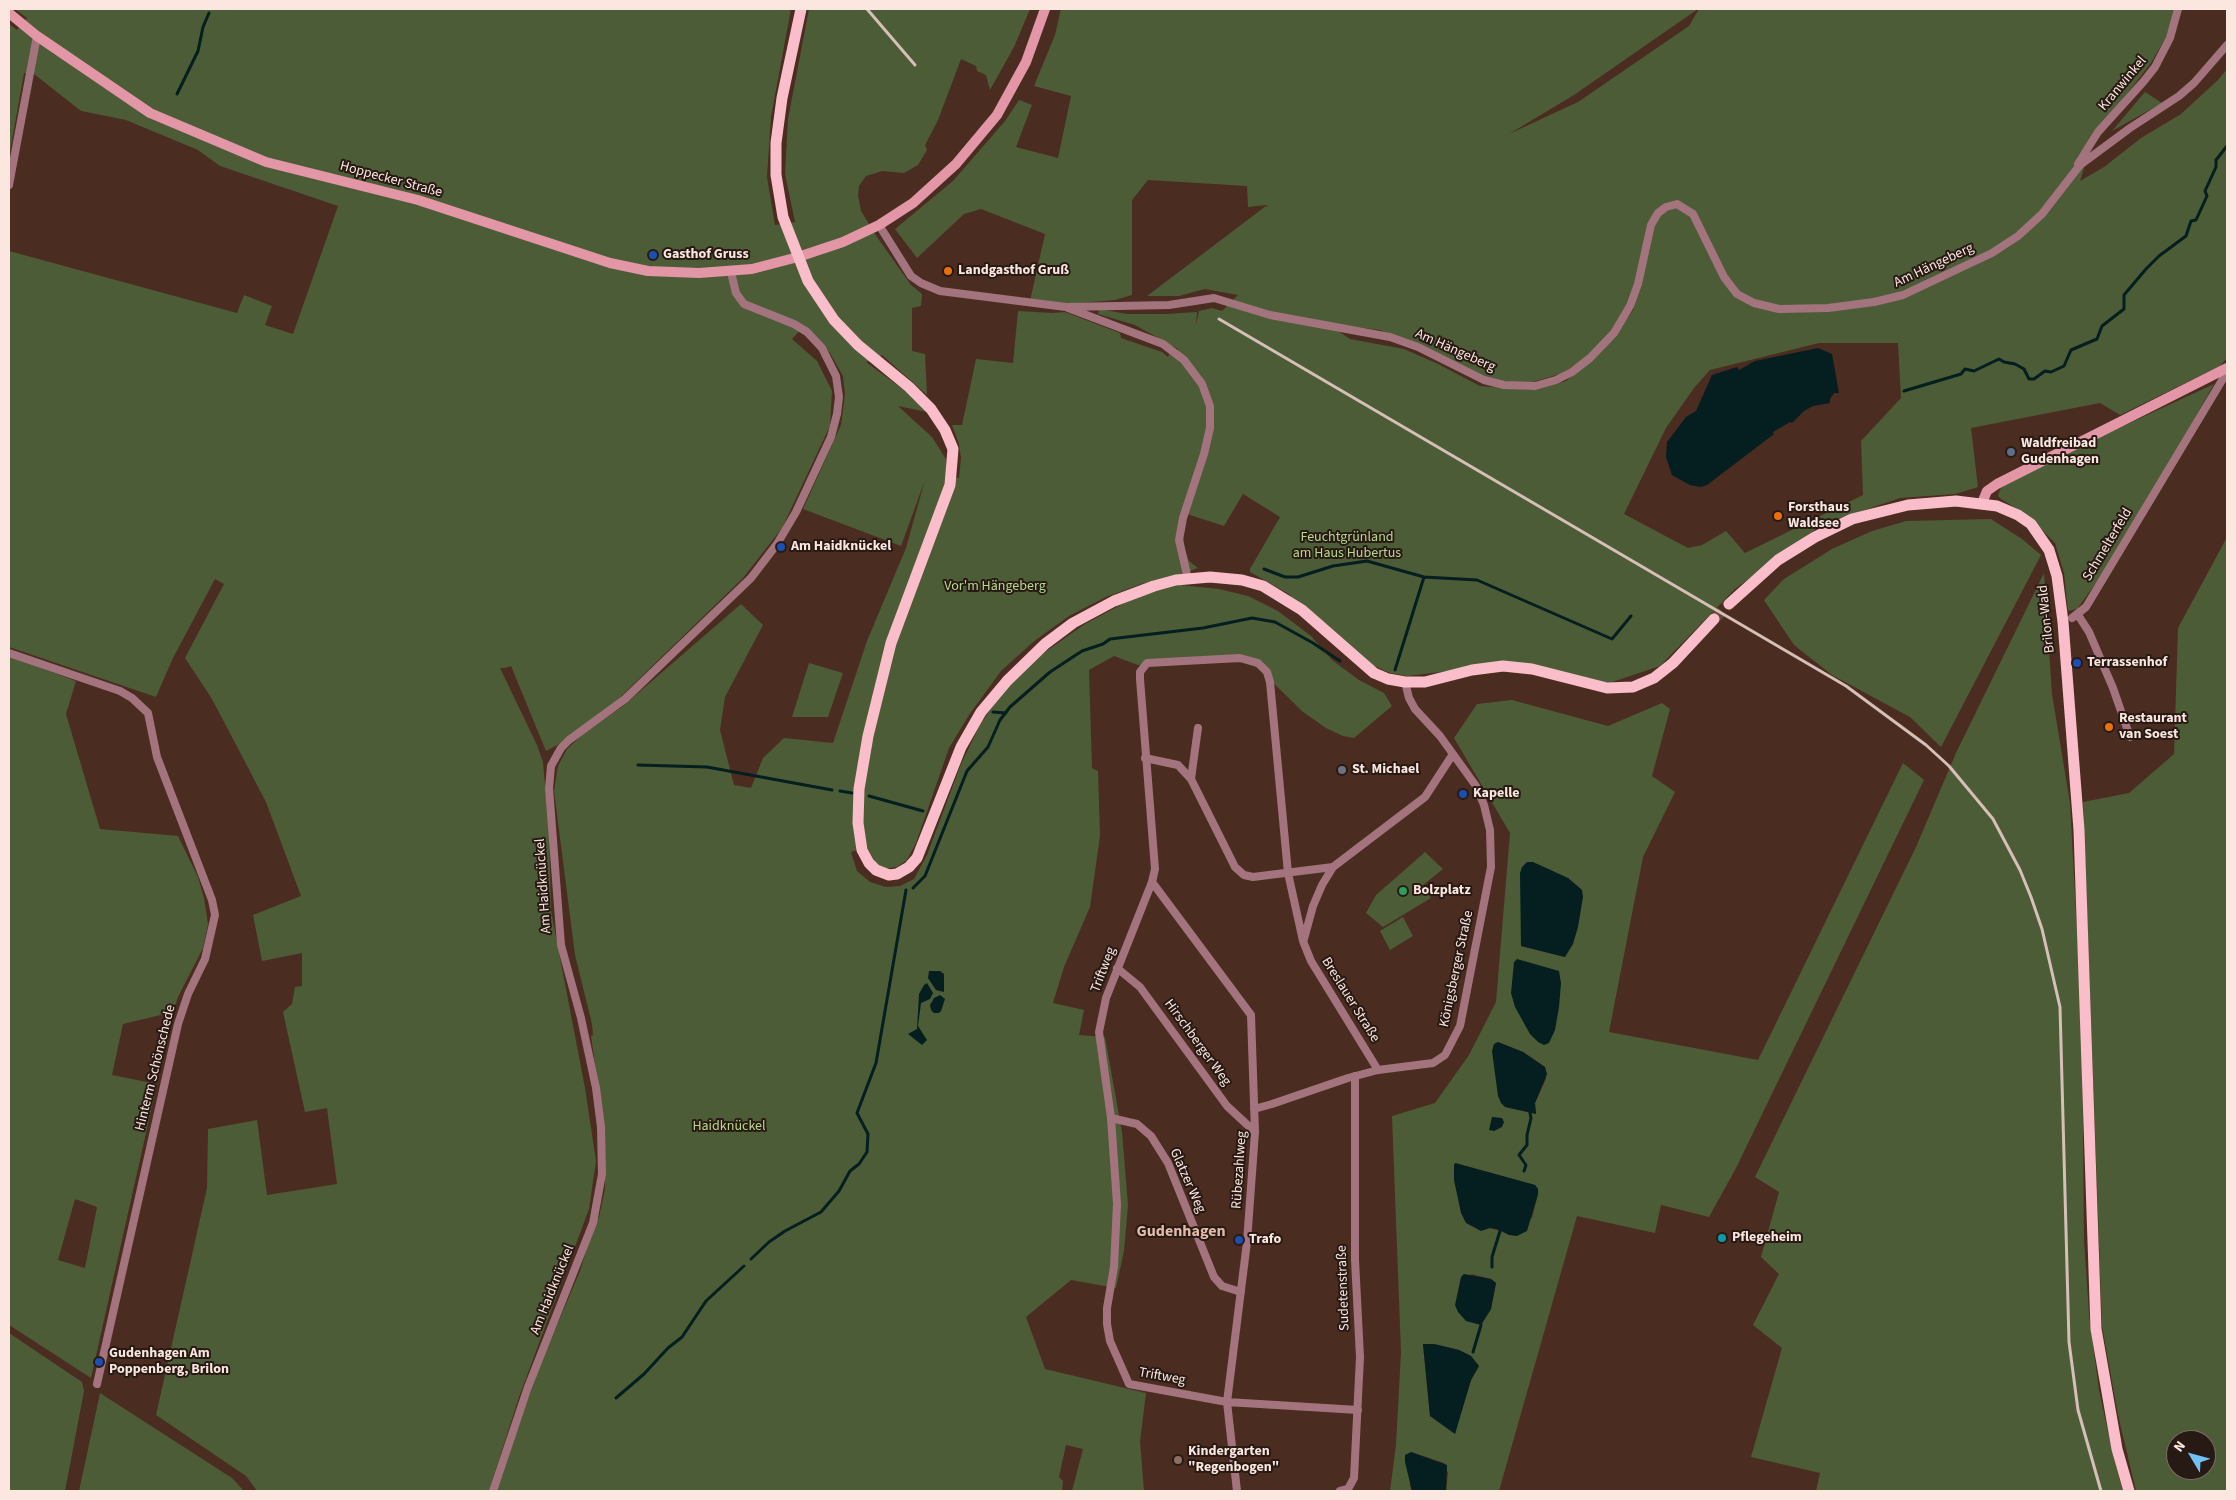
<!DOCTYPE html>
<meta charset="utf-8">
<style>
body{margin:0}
#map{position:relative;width:2236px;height:1500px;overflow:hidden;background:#4b2c20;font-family:"Source Sans 3",sans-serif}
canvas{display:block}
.frame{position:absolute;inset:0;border:10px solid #fbe7df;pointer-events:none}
.north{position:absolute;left:2166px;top:1430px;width:50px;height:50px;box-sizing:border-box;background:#271913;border:1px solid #7c6b65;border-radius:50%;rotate:307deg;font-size:14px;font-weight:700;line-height:20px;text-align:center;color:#fbe7df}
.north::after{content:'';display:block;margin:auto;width:18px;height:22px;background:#71c1f5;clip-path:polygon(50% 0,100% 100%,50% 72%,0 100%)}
</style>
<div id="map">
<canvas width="2236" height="1500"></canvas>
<div class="frame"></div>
<div class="north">N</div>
</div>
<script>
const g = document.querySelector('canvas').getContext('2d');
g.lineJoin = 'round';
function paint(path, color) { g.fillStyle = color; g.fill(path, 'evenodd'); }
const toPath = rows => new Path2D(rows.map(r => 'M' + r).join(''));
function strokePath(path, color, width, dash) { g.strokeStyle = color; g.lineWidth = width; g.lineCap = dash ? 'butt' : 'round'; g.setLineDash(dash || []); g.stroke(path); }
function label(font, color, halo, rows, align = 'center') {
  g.font = font + ' "Source Sans 3",sans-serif'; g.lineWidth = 4; g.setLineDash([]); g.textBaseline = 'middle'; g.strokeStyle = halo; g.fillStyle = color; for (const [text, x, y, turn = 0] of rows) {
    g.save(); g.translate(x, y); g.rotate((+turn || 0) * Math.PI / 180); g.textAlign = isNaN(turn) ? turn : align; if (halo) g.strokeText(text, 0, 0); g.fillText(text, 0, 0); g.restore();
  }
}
paint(toPath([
 [15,9,791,9,771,117,767,177,775,225,795,222,785,174,788,119,809,9,1030,9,1014,47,990,90,986,75,977,71,976,66,961,59,938,120,925,145,927,150,918,165,904,173,882,171,866,176,859,186,858,195,861,211,877,237,911,285,922,294,921,306,912,308,912,351,925,354,927,395,882,355,866,362,904,390,927,412,898,406,932,437,946,459,946,475,959,478,961,458,959,444,952,425,962,425,976,359,1013,363,1018,311,1053,313,1065,312,1120,333,1121,338,1162,352,1168,357,1169,354,1175,357,1178,349,1135,325,1098,314,1099,309,1127,314,1166,314,1197,312,1196,325,1199,311,1212,308,1222,311,1238,295,1205,289,1179,296,1147,296,1266,206,1269,207,1266,205,1248,207,1247,186,1148,180,1132,200,1132,295,1115,300,1068,304,1030,301,1045,234,981,209,964,214,917,258,895,229,953,181,1005,121,1019,100,1032,105,1016,147,1058,158,1071,96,1034,86,1055,35,1061,9,1698,9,1574,95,1509,134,1578,102,1689,26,1699,9,2174,9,2168,34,2151,63,2102,126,2091,146,2080,181,2104,167,2141,138,2181,114,2218,80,2227,69,2227,358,2220,366,2120,415,2100,403,1971,428,1978,487,1955,494,1900,498,1821,525,1735,589,1660,666,1609,683,1532,670,1458,670,1407,676,1390,673,1374,666,1287,593,1250,572,1250,569,1280,517,1243,494,1224,526,1187,514,1183,536,1185,550,1189,561,1198,568,1176,576,1141,584,1106,597,1069,616,1033,642,1001,671,969,715,949,748,916,843,907,860,897,867,884,869,876,864,867,847,851,852,857,871,870,882,886,887,900,886,914,879,927,855,961,764,980,725,1001,694,1035,659,1085,624,1139,595,1180,585,1219,589,1248,596,1278,611,1311,636,1332,660,1359,680,1384,693,1392,706,1354,738,1343,736,1326,728,1303,712,1258,668,1241,662,1156,663,1138,665,1114,656,1089,670,1092,768,1098,771,1100,836,1090,907,1064,967,1053,1003,1084,1010,1079,1035,1105,1037,1122,1132,1128,1205,1124,1251,1116,1288,1071,1280,1026,1317,1045,1369,1146,1393,1140,1441,1144,1491,1072,1491,1083,1449,1066,1445,1059,1477,1063,1481,1062,1491,496,1491,540,1365,580,1271,595,1222,599,1217,605,1189,605,1134,591,1036,593,1035,592,1024,575,955,554,791,558,766,567,749,582,735,623,706,741,604,763,625,725,697,720,730,734,785,751,788,763,758,784,738,833,743,867,641,906,548,925,480,901,546,803,509,841,425,845,394,843,376,830,353,804,326,792,339,817,361,832,391,830,426,782,528,743,578,607,710,567,740,546,751,511,666,505,668,500,668,537,745,543,762,549,831,551,911,585,1088,596,1161,589,1209,519,1397,489,1491,257,1491,246,1476,156,1415,207,1188,208,1129,257,1120,267,1195,337,1184,327,1108,305,1112,283,1012,292,1004,295,987,302,986,302,953,262,961,253,915,301,896,266,802,212,699,185,658,224,584,215,579,173,658,156,697,9,647,9,251,237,313,244,295,272,306,265,325,293,334,338,206,220,166,198,150,126,120,81,111,34,74,24,73,9,157,9,24,17,30,27,18],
 [1631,302,1634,309,1609,343,1566,381,1531,390,1480,386,1438,364,1404,349,1350,339,1326,323,1380,330,1417,344,1472,373,1502,381,1526,384,1563,373,1592,353,1611,333],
 [1819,343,1898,343,1901,398,1861,441,1863,495,1745,553,1726,531,1702,545,1688,548,1624,514,1666,428,1694,388,1710,370],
 [2145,92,2162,103,2112,131],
 [2214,384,2122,547,2077,609,2068,611,2064,573,2055,543,2027,515,2001,499,1998,496,2000,489,2005,484,2026,471],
 [1991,519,2022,539,2041,555,1941,747,1910,717,1832,675,1794,645,1764,600,1784,579,1832,549,1872,531,1906,521],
 [2226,539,2227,1491,2136,1491,2118,1415,2102,1326,2083,802,2129,793,2174,754,2178,628],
 [2176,1440,2206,1440,2206,1470,2176,1470],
 [2044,573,2052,694,2070,803,2082,1024,2084,1240,2089,1314,2099,1390,2114,1459,2123,1491,1816,1491,1820,1473,1751,1457,1782,1348,1753,1325,1779,1274,1761,1257,1779,1192,1755,1177,1916,847,1956,753],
 [9,656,76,681,66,714,100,829,178,836,198,877,204,898,208,924,203,948,178,997,173,1012,123,1024,112,1075,157,1084,91,1378,9,1325],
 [75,1199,97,1207,85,1268,58,1260],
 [809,663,843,673,828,717,792,717],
 [1512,700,1608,726,1662,703,1670,709,1652,776,1675,792,1643,857,1609,1032,1758,1060,1903,763,1924,780,1736,1168,1709,1217,1661,1205,1655,1233,1577,1216,1499,1491,1446,1491,1448,1473,1444,1463,1411,1452,1410,1486,1412,1491,1390,1491,1396,1445,1401,1352,1392,1116,1435,1103,1469,1055,1496,1002,1510,833,1454,738,1477,704],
 [1568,878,1582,890,1565,957,1521,946],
 [1498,1042,1523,1052,1545,1067,1546,1079,1535,1103,1536,1114,1498,1096],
 [1455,1163,1535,1185,1538,1189,1538,1194,1532,1218,1500,1231,1490,1228],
 [1471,1274,1491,1279,1496,1283,1491,1309,1481,1325],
 [1423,1344,1434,1344,1459,1350,1471,1356,1479,1366,1471,1380,1455,1433,1430,1416],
 [1425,852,1443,869,1422,886,1431,898,1383,927,1366,913,1376,895],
 [1403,917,1413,936,1390,950,1380,931],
 [9,1333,82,1382,84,1391,65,1491,9,1491],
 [100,1393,232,1478,244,1491,79,1491]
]), '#4c5c37');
paint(toPath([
 [1818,348,1832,354,1839,393,1834,393,1830,399,1830,403,1813,406,1804,411,1792,423,1790,422,1773,432,1774,434,1707,485,1700,487,1690,485,1672,475,1666,457,1667,442,1686,417,1696,411,1712,375,1737,367,1739,370,1755,361],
 [1527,862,1533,862,1568,878,1582,890,1583,897,1578,927,1573,944,1565,957,1521,946,1520,873,1522,867],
 [1517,959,1559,971,1561,983,1559,1007,1555,1030,1549,1043,1544,1045,1538,1042,1530,1034,1515,1007,1511,993,1514,962],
 [929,971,940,971,944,974,944,992,936,990,928,978],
 [927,983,933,993,930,999,921,1003,918,1026,927,1040,922,1045,908,1034,917,1029,919,994,924,985],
 [940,995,945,999,941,1011,939,1013,934,1013,931,1010,930,1005,934,998],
 [1498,1042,1523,1052,1545,1067,1547,1074,1535,1103,1536,1114,1505,1107,1501,1103,1498,1096,1492,1051,1494,1044],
 [1492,1117,1502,1118,1504,1122,1502,1127,1494,1131,1489,1130],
 [1455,1163,1535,1185,1538,1189,1538,1194,1527,1231,1517,1236,1509,1235,1497,1229,1490,1228,1481,1231,1466,1223,1461,1213,1454,1180,1454,1165],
 [1464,1274,1491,1279,1496,1283,1491,1309,1481,1325,1466,1321,1458,1312,1455,1305,1461,1277],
 [1423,1344,1434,1344,1459,1350,1471,1356,1479,1366,1471,1380,1455,1434,1430,1416],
 [1411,1452,1447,1465,1446,1491,1412,1491,1405,1462,1405,1455]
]), '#051e1f');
strokePath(toPath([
 [177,94,198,51,203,27,209,13],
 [1904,391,1961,374,1965,369,1974,371,1999,359,2004,362,2015,364,2024,369,2029,379,2034,379,2045,371,2051,372,2064,366,2071,350,2097,339,2102,326,2124,309,2124,295,2146,269,2159,256,2186,236,2191,221,2196,220,2207,196,2205,191,2216,167,2216,160,2227,146],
 [1264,569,1285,577,1298,577,1333,566,1367,561,1424,577,1477,580,1612,639,1631,616],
 [1395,670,1424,577],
 [993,712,1006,713],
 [638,765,707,767,832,790],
 [840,791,852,793],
 [869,796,923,811],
 [913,888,925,876,967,771,988,747,1000,720,1010,707,1050,672,1082,651,1103,644,1110,639,1203,628,1252,618,1275,622,1313,643,1340,661],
 [1524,1171,1526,1165,1519,1155,1527,1145,1527,1135,1531,1118,1530,1113],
 [751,1259,769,1242,785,1231,821,1212,839,1191,850,1171,859,1164,867,1152,868,1134,857,1113,876,1063,906,890],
 [1492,1267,1492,1257,1500,1231],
 [1473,1352,1481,1325],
 [616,1398,644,1374,668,1348,682,1337,706,1301,744,1266]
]), '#051e1f', 3);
strokePath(toPath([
 [1714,619,1729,604]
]), '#65483d', 11, [11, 5.5]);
strokePath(toPath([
 [2078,164,2098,132,2144,81,2155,67,2170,38,2178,9],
 [9,185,37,36],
 [879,225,911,276,921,283,940,291,1066,307,1169,305,1214,298,1270,315,1390,337,1418,347,1484,380,1504,385,1535,386,1556,380,1572,372,1590,358,1614,333,1630,306,1638,284,1651,225,1658,213,1666,207,1677,204,1693,214,1724,277,1737,294,1754,303,1779,309,1828,308,1874,302,1903,295,1992,253,2018,236,2042,214,2080,165,2130,128,2179,96,2194,83,2227,45],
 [1068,308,1163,344,1184,360,1202,384,1210,406,1210,428,1204,454,1183,518,1179,540,1188,579],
 [2078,615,2089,632,2113,688,2130,737],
 [2072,618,2086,607,2227,372],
 [9,653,120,691,132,698,148,713,157,757,212,900,215,915,205,959,188,994,178,1024,97,1384],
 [1145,758,1178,765,1191,779,1235,867,1244,875,1253,877,1333,867],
 [1191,779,1198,728],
 [1152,882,1251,1015,1255,1132,1247,1242,1227,1402,1237,1491],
 [1304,939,1313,906,1322,885,1333,867,1425,797,1453,754],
 [1117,968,1140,987,1227,1106,1255,1132],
 [1254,1109,1272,1104,1348,1078,1378,1070,1433,1063,1445,1055,1460,1026,1491,867,1490,830,1484,805,1476,786,1440,736,1415,709,1409,698,1405,682],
 [1111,1118,1137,1124,1151,1136,1168,1163,1214,1277,1222,1286,1241,1292],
 [1358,1410,1227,1402,1129,1384,1110,1341,1107,1324,1107,1308,1114,1267,1117,1204,1111,1118,1099,1032,1106,998,1152,882,1155,869,1140,679,1140,672,1147,663,1240,658,1258,663,1267,672,1270,682,1288,873,1303,941,1311,961,1378,1070],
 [493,1491,528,1387,593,1223,602,1174,601,1127,596,1088,581,1018,561,945,549,788,551,766,561,748,569,740,625,699,751,578,777,544,796,512,831,437,837,414,839,397,836,376,822,348,807,332,794,324,744,304,736,293,731,272],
 [1340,1491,1348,1489,1354,1478,1360,1357,1355,1260,1355,1076]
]), '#a4747e', 8);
strokePath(toPath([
 [9,13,37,36,150,113,266,162,418,200,610,263,648,271,699,273,752,269,798,257,843,242,879,225,913,203,956,164,997,115,1026,62,1045,9],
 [1982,503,1987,491,1997,484,2227,368]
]), '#e296a6', 10);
strokePath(toPath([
 [801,9,782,98,776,143,776,175,783,217,808,281,834,320,858,345,909,387,931,409,945,430,953,449,950,485,891,643,868,736,859,789,858,823,862,850,869,863,876,870,889,875,897,874,909,867,917,858,961,747,981,712,1007,681,1045,644,1073,623,1114,601,1154,586,1176,580,1210,577,1242,580,1263,586,1302,610,1374,673,1388,679,1405,682,1425,682,1472,670,1503,666,1532,669,1607,688,1633,687,1654,678,1673,663,1714,619],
 [1729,604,1778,560,1815,537,1852,519,1908,505,1956,501,1997,506,2018,515,2031,524,2049,550,2057,576,2063,622,2079,830,2096,1329,2117,1449,2129,1491]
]), '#fabeca', 11);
strokePath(toPath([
 [867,9,915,65],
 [1219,319,1846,686,1926,745,1949,766,1993,819,2020,870,2031,897,2042,929,2060,1007,2069,1342,2078,1410,2101,1491]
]), '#d6bfb7', 3);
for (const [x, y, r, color] of [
 [653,255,5,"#1a4fb4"],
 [948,271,5,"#e8710a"],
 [2011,452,5,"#5c6f8a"],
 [1778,516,5,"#e8710a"],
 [781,547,5,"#1a4fb4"],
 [2077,663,5,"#1a4fb4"],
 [2109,727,5,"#e8710a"],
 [1342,770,5,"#6b7280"],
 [1463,794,5,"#1a4fb4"],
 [1403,891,5,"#2e9e5b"],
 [1722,1238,5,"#0f9aa8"],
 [1239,1240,5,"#1a4fb4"],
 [99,1362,5,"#1a4fb4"],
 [1178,1460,5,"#8d6e63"]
]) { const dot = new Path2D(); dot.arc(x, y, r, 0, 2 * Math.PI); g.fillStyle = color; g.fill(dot); strokePath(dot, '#271913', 2); }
label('14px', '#fbe7df', '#271913', [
 ["Kranwinkel",2123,84,-50],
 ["Hoppecker Straße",391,180,15],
 ["Am Hängeberg",1934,266,-25],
 ["Am Hängeberg",1455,351,24],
 ["Schmelterfeld",2108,545,-59],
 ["Brilon-Wald",2047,619,-96],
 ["Am Haidknückel",544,886,-94],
 ["Königsberger Straße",1457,969,-78],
 ["Triftweg",1104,970,-69],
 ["Breslauer Straße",1350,1000,58],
 ["Hirschberger Weg",1197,1043,54],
 ["Hinterm Schönschede",156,1068,-76],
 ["Rübezahlweg",1240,1170,-86],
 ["Glatzer Weg",1187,1181,66],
 ["Sudetenstraße",1344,1288,-92],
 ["Am Haidknückel",553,1290,-68],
 ["Triftweg",1162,1377,10]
]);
label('bold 14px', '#fbe7df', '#271913', [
 ["Gasthof Gruss",663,255],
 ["Landgasthof Gruß",958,271],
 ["Waldfreibad",2021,444],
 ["Gudenhagen",2021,460],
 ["Forsthaus",1788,508],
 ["Waldsee",1788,524],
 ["Am Haidknückel",791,547],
 ["Terrassenhof",2087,663],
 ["Restaurant",2119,719],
 ["van Soest",2119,735],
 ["St. Michael",1352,770],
 ["Kapelle",1473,794],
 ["Bolzplatz",1413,891],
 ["Pflegeheim",1732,1238],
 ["Trafo",1249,1240],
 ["Gudenhagen Am",109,1354],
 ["Poppenberg, Brilon",109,1370],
 ["Kindergarten",1188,1452],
 ["\"Regenbogen\"",1188,1468]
], 'left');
label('14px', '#b7d98c', '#271913', [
 ["Feuchtgrünland",1347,538],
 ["am Haus Hubertus",1347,554],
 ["Vor'm Hängeberg",995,587],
 ["Haidknückel",729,1127]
]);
label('bold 16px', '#e1baaa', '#271913', [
 ["Gudenhagen",1181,1232]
]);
</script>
